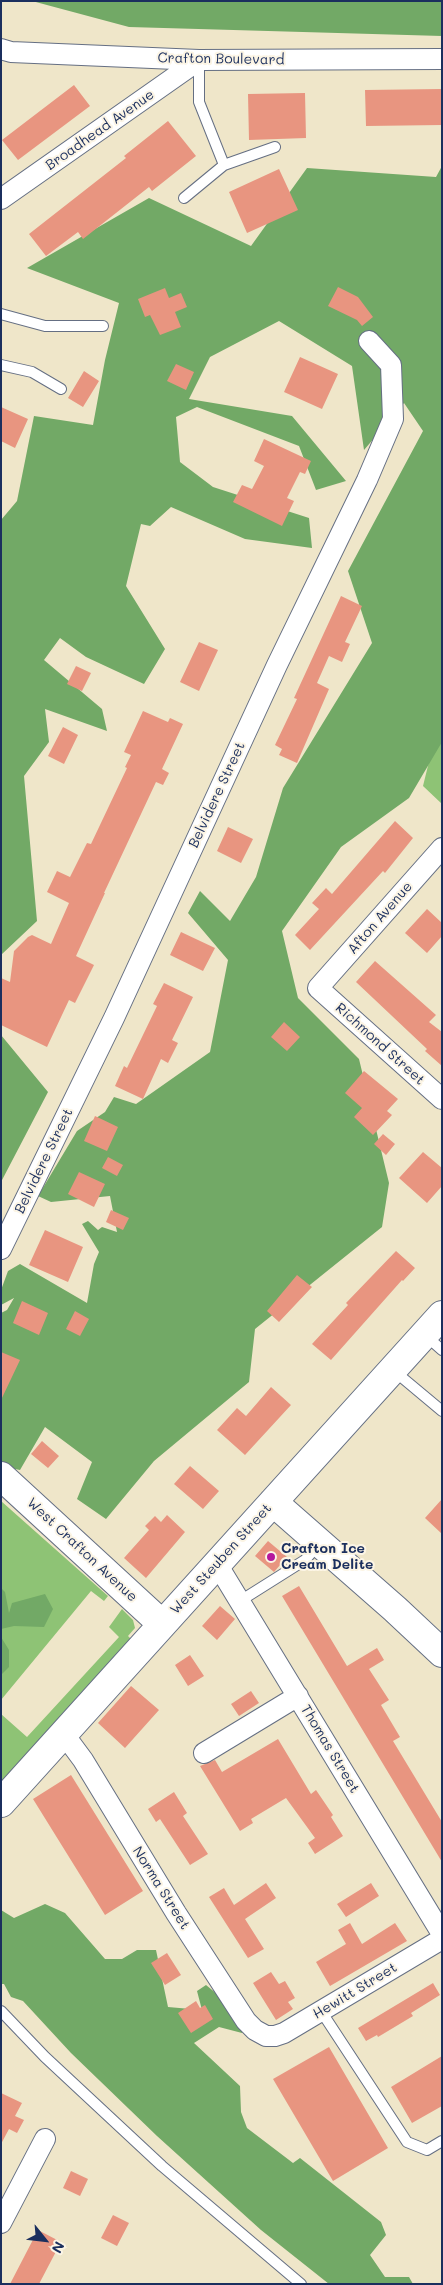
<!DOCTYPE html>
<style>
body{margin:0}
#map{position:relative;width:443px;height:2285px;overflow:hidden;background:#efe6c9;font-family:Mali,sans-serif}
canvas{display:block}
.frame{position:absolute;inset:0;border:2px solid #1b2f5e;pointer-events:none}
.north{position:absolute;left:20px;top:2215px;width:50px;height:50px;-webkit-text-stroke:4px #fcf5e5;paint-order:stroke;rotate:119deg;font-size:14px;font-weight:700;line-height:20px;text-align:center;color:#1b2f5e}
.north::after{content:'';display:block;margin:auto;width:18px;height:22px;background:#1b2f5e;clip-path:polygon(50% 0,100% 100%,50% 72%,0 100%)}
</style>
<div id="map">
<canvas width="443" height="2285"></canvas>
<div class="frame"></div>
<div class="north">N</div>
</div>
<script>
const g = document.querySelector('canvas').getContext('2d');
g.lineJoin = 'round';
function paint(path, color) { g.fillStyle = color; g.fill(path, 'evenodd'); }
const toPath = rows => new Path2D(rows.map(r => 'M' + r).join(''));
function strokePath(path, color, width, dash) { g.strokeStyle = color; g.lineWidth = width; g.lineCap = dash ? 'butt' : 'round'; g.setLineDash(dash || []); g.stroke(path); }
function label(font, color, halo, rows, align = 'center') {
  g.font = font + ' Mali,sans-serif'; g.lineWidth = 4; g.setLineDash([]); g.textBaseline = 'middle'; g.strokeStyle = halo; g.fillStyle = color; for (const [text, x, y, turn = 0] of rows) {
    g.save(); g.translate(x, y); g.rotate((+turn || 0) * Math.PI / 180); g.textAlign = isNaN(turn) ? turn : align; if (halo) g.strokeText(text, 0, 0); g.fillText(text, 0, 0); g.restore();
  }
}
paint(toPath([
 [442,709,442,804,423,786],
 [1,1501,108,1596,104,1601,91,1591,1,1700],
 [122,1609,133,1620,135,1628,128,1636,131,1639,1,1782,1,1714,27,1737,119,1637,109,1627]
]), '#8ec375');
paint(toPath([
 [32,1,442,2,442,36,129,27],
 [442,166,442,742,409,798,341,847,282,931,298,998,359,1059,389,1183,382,1227,255,1329,249,1382,154,1461,106,1519,77,1499,92,1462,45,1427,20,1470,1,1466,1,1313,7,1310,14,1298,1,1305,1,1290,8,1271,20,1264,87,1303,94,1264,99,1252,82,1224,88,1221,98,1230,102,1227,117,1232,110,1196,51,1202,38,1196,77,1131,105,1112,114,1097,136,1104,210,1052,228,960,188,913,200,891,230,921,256,877,283,788,372,643,348,571,423,431,404,403,364,450,352,366,279,321,210,357,189,399,292,416,346,481,316,490,299,446,197,407,176,417,180,462,213,487,309,518,312,548,245,539,171,507,150,526,141,524,126,586,165,649,144,684,86,657,60,638,44,660,102,709,107,731,45,709,49,742,24,776,37,921,1,955,1,520,17,501,34,416,93,425,105,360,119,303,27,268,149,198,251,246,307,168,436,177],
 [1,1035,48,1092,1,1182],
 [1,1588,5,1592,9,1613,12,1603,45,1594,53,1609,44,1627,14,1626,1,1629],
 [1,1637,9,1650,9,1667,1,1675],
 [45,1904,65,1913,105,1959,122,1959,137,1950,156,1950,168,2007,202,2010,197,1991,206,1985,223,1999,243,2007,242,2033,219,2027,194,2043,240,2086,241,2112,247,2128,293,2163,300,2158,381,2222,386,2235,370,2255,385,2277,409,2277,413,2284,329,2284,261,2230,157,2136,71,2053,23,2001,11,1997,4,1984,1,1984,1,1910,14,1918]
]), '#72a966');
paint(toPath([
 [74,85,90,106,18,160,2,140],
 [442,89,442,125,366,126,365,90],
 [305,93,306,138,249,140,248,94],
 [168,121,196,156,152,191,149,187,83,239,78,232,46,256,29,234,126,158,124,156],
 [279,169,298,210,247,233,229,192],
 [338,287,358,297,373,317,362,326,357,320,328,306],
 [165,288,169,298,181,293,187,307,175,312,181,327,160,335,150,315,145,317,138,299],
 [300,357,338,374,322,409,284,392],
 [176,364,194,372,186,390,167,381],
 [84,371,99,381,83,407,68,398],
 [1,407,28,419,15,448,1,441],
 [264,439,311,461,305,474,300,472,287,498,294,501,282,526,233,502,242,485,252,489,264,466,254,461],
 [341,596,362,606,345,642,350,644,342,662,329,656,317,683,329,689,297,763,279,755,282,749,275,745,297,699,294,698],
 [199,642,218,650,199,691,180,682],
 [76,666,91,673,82,691,67,684],
 [143,711,168,722,170,718,183,724,162,769,169,773,163,785,156,782,104,893,105,893,76,956,94,965,75,1003,69,1000,47,1047,1,1025,1,978,10,982,14,951,28,937,32,935,51,944,69,903,47,892,57,871,70,877,87,843,91,844,127,768,125,767,131,755,124,752],
 [63,727,78,735,64,764,48,756],
 [395,821,413,838,385,873,383,871,310,950,295,935,319,909,312,903,326,888,332,894],
 [228,827,253,839,241,863,217,851],
 [427,909,442,923,442,936,427,953,405,933],
 [181,932,215,948,203,971,170,955],
 [375,961,436,1015,429,1022,442,1032,442,1066,425,1051,427,1049,356,982],
 [164,983,193,997,172,1040,178,1043,168,1063,161,1059,143,1099,115,1086,124,1066,127,1068,157,1006,153,1004],
 [284,1022,300,1037,287,1051,271,1037],
 [364,1071,398,1099,387,1111,392,1115,373,1135,354,1117,362,1108,345,1093],
 [95,1116,118,1127,107,1151,84,1141],
 [383,1134,395,1144,386,1155,374,1144],
 [423,1152,442,1168,442,1186,427,1203,399,1178],
 [108,1157,123,1165,117,1176,102,1168],
 [79,1172,105,1184,94,1207,68,1194],
 [111,1210,129,1218,123,1230,106,1222],
 [45,1230,83,1247,68,1282,29,1265],
 [396,1251,415,1268,403,1281,402,1280,331,1360,312,1344,348,1305,346,1303],
 [297,1275,312,1287,279,1322,267,1311],
 [22,1301,48,1313,39,1335,13,1323],
 [75,1311,89,1319,80,1336,66,1329],
 [1,1352,20,1360,1,1400],
 [271,1387,291,1405,245,1455,217,1430,237,1408,246,1416],
 [42,1441,59,1456,48,1468,31,1454],
 [190,1466,219,1491,203,1509,174,1484],
 [442,1499,442,1534,425,1518],
 [167,1515,185,1532,146,1578,124,1558,149,1530,145,1526,155,1516,161,1522],
 [268,1541,287,1557,274,1572,255,1556],
 [299,1586,347,1666,377,1648,384,1660,369,1669,389,1700,381,1705,400,1737,393,1741,442,1822,442,1862,282,1596],
 [220,1606,235,1619,217,1640,202,1626],
 [190,1655,204,1676,188,1686,175,1665],
 [131,1686,159,1710,125,1748,98,1723],
 [251,1691,259,1703,239,1716,231,1704],
 [278,1739,311,1794,316,1790,333,1815,331,1817,343,1836,315,1854,308,1843,315,1838,286,1798,251,1819,253,1823,240,1831,200,1766,215,1760,222,1772],
 [71,1775,143,1891,105,1915,33,1799],
 [174,1792,187,1813,183,1816,208,1854,190,1865,160,1819,156,1822,148,1809],
 [266,1883,276,1898,245,1919,264,1949,248,1958,209,1897,224,1888,234,1905],
 [371,1883,379,1896,346,1917,337,1904],
 [350,1923,362,1944,395,1923,407,1941,330,1986,316,1962,346,1944,338,1930],
 [167,1953,181,1975,165,1985,151,1963],
 [271,1972,279,1984,285,1981,295,1998,288,2002,293,2009,276,2020,253,1983],
 [433,1983,440,1995,411,2013,413,2016,378,2037,377,2035,366,2041,358,2028],
 [196,2001,200,2008,205,2005,213,2019,191,2033,178,2013],
 [329,2047,388,2148,333,2181,273,2079],
 [442,2056,442,2106,412,2123,391,2087],
 [1,2093,22,2103,15,2116,24,2120,17,2133,9,2129,1,2144],
 [71,2171,88,2179,80,2196,63,2188],
 [113,2215,129,2223,117,2246,101,2238],
 [38,2230,61,2242,39,2284,10,2284]
]), '#e89580');
const lane = toPath([
 [199,60,199,102,224,165,275,147],
 [184,198,224,165],
 [1,314,45,326,103,326],
 [1,365,32,372,61,389],
 [425,1335,442,1350],
 [393,1370,442,1411],
 [240,1601,305,1560,319,1544],
 [1,2011,45,2057,162,2166,301,2284],
 [321,2011,407,2142,427,2150,442,2141]
]);
const street = toPath([
 [1,49,11,52,199,60,442,59],
 [1,199,199,60],
 [442,848,318,988,442,1099],
 [1,1249,114,1018,277,665,367,480,393,419,391,365,369,341],
 [217,1564,442,1934],
 [63,1733,83,1760,176,1913,246,2021,255,2030,266,2036,275,2036,284,2033,442,1939],
 [204,1753,298,1696],
 [1,2223,45,2139]
]);
const secondary = toPath([
 [1,1476,162,1624],
 [273,1502,395,1609,442,1653],
 [1,1803,442,1315]
]);
strokePath(lane, '#656f83', 12);
strokePath(street, '#656f83', 22);
strokePath(secondary, '#656f83', 30);
strokePath(lane, '#fff', 10);
strokePath(street, '#fff', 20);
strokePath(secondary, '#fff', 28);
for (const [x, y, r, color] of [
 [271,1557,5,"#b5179e"]
]) { const dot = new Path2D(); dot.arc(x, y, r, 0, 2 * Math.PI); g.fillStyle = color; g.fill(dot); strokePath(dot, '#fcf5e5', 2); }
label('14px', '#1b2f5e', '#fcf5e5', [
 ["Crafton Boulevard",221,59,1],
 ["Broadhead Avenue",100,130,-35],
 ["Belvidere Street",217,795,-65],
 ["Afton Avenue",380,918,-49],
 ["Richmond Street",380,1044,42],
 ["Belvidere Street",44,1161,-64],
 ["West Crafton Avenue",82,1550,43],
 ["West Steuben Street",221,1559,-48],
 ["Thomas Street",330,1749,59],
 ["Norma Street",161,1888,58],
 ["Hewitt Street",355,1991,-31]
]);
label('bold 14px', '#1b2f5e', '#fcf5e5', [
 ["Crafton Ice",281,1549],
 ["Cream Delite",281,1565]
], 'left');
</script>
